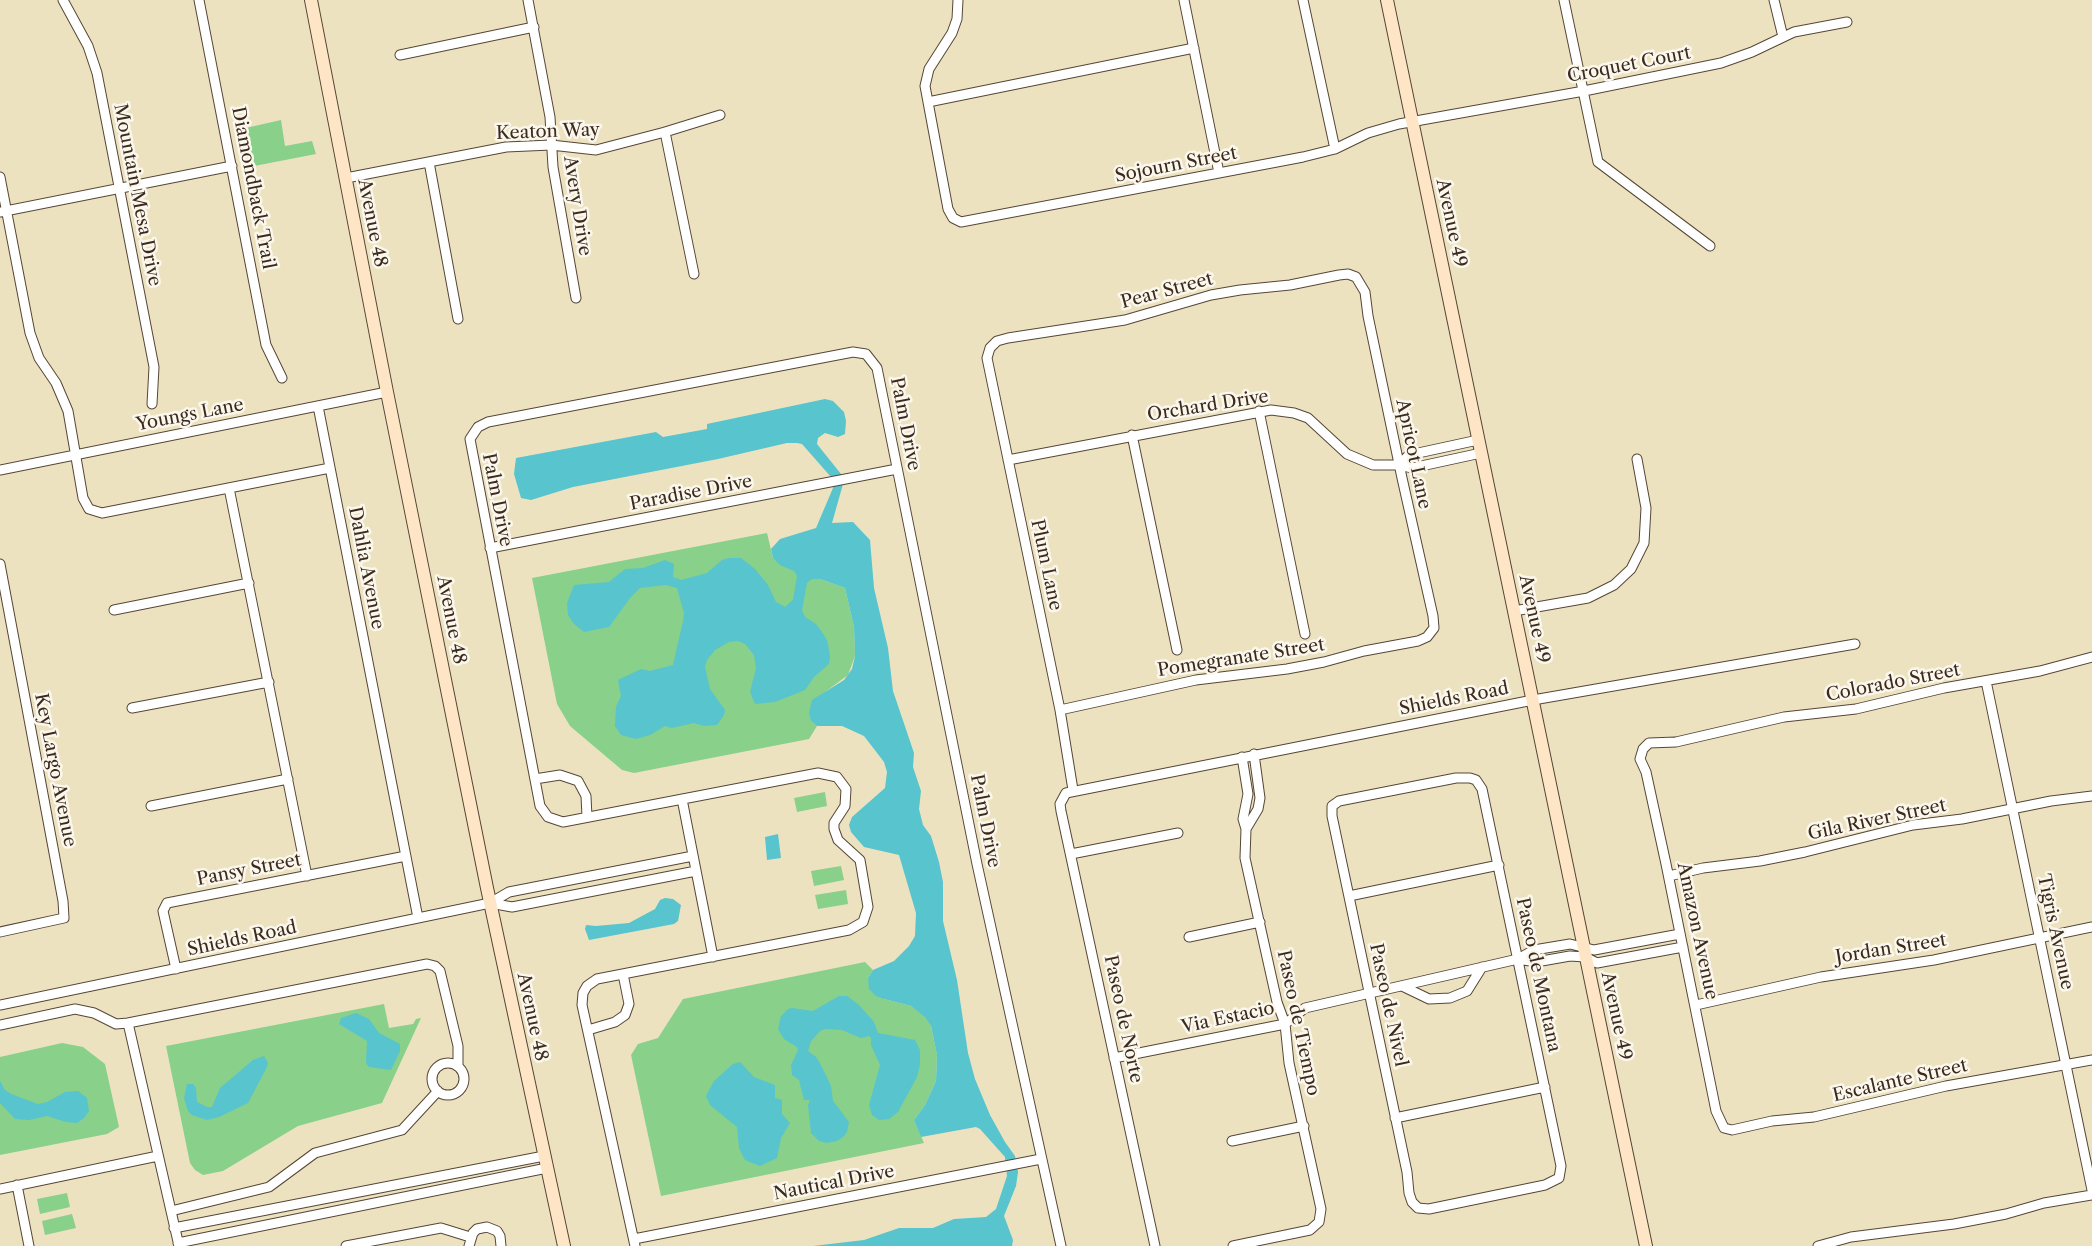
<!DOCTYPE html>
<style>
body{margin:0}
canvas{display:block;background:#ece2c0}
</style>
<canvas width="2092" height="1246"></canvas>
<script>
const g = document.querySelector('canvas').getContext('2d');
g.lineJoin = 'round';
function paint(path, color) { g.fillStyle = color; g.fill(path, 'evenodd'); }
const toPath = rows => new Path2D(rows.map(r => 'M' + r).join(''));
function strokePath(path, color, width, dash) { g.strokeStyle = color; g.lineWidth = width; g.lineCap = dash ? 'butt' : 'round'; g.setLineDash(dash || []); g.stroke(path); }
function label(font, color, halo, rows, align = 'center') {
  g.font = font + ' "Libre Caslon Text",serif'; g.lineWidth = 5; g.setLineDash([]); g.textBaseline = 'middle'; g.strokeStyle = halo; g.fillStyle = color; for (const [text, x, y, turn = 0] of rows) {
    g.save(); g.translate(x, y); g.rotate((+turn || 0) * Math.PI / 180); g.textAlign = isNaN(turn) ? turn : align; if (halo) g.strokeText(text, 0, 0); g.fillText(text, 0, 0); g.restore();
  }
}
paint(toPath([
 [281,120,285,146,312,141,316,154,244,168,237,130],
 [767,533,773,558,812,579,820,579,845,588,854,627,855,656,848,675,821,695,811,721,817,726,809,739,634,773,622,770,570,726,557,704,532,578],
 [825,792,827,806,797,812,794,798],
 [841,866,844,880,814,886,811,871],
 [846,890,848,904,818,909,815,895],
 [865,962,873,970,868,978,884,999,911,1006,926,1017,931,1026,937,1055,936,1081,925,1105,914,1120,924,1143,661,1196,631,1055,638,1044,658,1038,683,999],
 [384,1004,389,1028,413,1024,416,1019,421,1018,382,1103,298,1126,223,1171,203,1175,195,1170,190,1163,166,1046],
 [62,1043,83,1047,105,1064,119,1127,107,1134,0,1155,0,1057],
 [67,1193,70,1207,40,1214,37,1199],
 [72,1214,76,1228,45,1235,42,1221]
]), '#89d08a');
paint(toPath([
 [825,399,833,401,844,412,846,421,845,434,838,437,825,433,818,438,817,444,841,474,843,484,832,523,853,522,870,540,874,588,888,648,893,691,914,753,913,767,921,791,919,809,923,825,931,836,939,862,943,882,943,921,957,980,968,1053,975,1079,990,1115,1005,1142,1015,1156,1018,1172,1016,1186,1004,1216,1013,1240,1012,1246,813,1246,864,1240,899,1228,933,1228,954,1219,986,1217,996,1209,1007,1176,1005,1157,980,1129,976,1127,921,1137,914,1120,925,1105,936,1081,937,1055,931,1026,925,1017,911,1006,884,999,876,996,869,989,868,978,873,970,894,961,909,946,915,936,916,913,899,855,864,847,851,832,849,825,852,817,885,788,887,772,884,762,864,736,842,726,817,726,811,721,809,713,812,700,844,680,852,669,855,656,854,627,845,588,820,579,812,579,807,583,802,610,805,617,816,624,822,632,827,640,830,656,829,664,814,677,805,690,775,702,755,704,750,692,756,668,754,655,745,644,738,641,729,642,715,650,707,660,705,667,710,689,725,710,724,715,717,725,704,726,694,723,672,728,665,726,650,735,636,739,621,735,615,726,616,707,621,696,618,680,641,669,650,671,673,665,683,621,684,613,677,588,666,585,640,588,630,598,609,627,584,632,574,624,568,615,567,603,574,585,609,582,625,569,643,568,665,560,674,564,673,577,681,580,707,573,722,560,729,558,741,558,755,569,768,585,776,602,785,607,793,600,797,576,794,571,780,565,773,558,771,549,780,539,816,528,833,488,831,477,802,444,797,443,787,443,718,459,573,487,531,500,521,498,514,474,516,458,656,432,663,437,707,429,707,424],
 [778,834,781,858,767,860,765,837],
 [665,898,673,899,681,905,678,921,674,924,589,940,585,929,586,925,596,926,629,923,655,909,660,900],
 [839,996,847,996,859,1005,874,1022,878,1033,915,1040,920,1050,920,1064,917,1077,898,1112,889,1119,879,1120,872,1115,869,1105,880,1065,871,1045,871,1038,869,1036,861,1038,842,1030,825,1029,820,1031,811,1041,808,1051,816,1057,820,1063,831,1086,833,1101,849,1122,847,1132,843,1137,837,1141,827,1143,819,1141,811,1133,808,1105,810,1100,804,1100,799,1080,792,1075,791,1065,798,1050,797,1047,784,1039,778,1029,781,1016,788,1009,792,1008,813,1011],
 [356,1013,369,1019,379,1033,400,1044,400,1051,391,1070,369,1067,366,1063,367,1041,339,1024,341,1018],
 [264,1056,268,1063,266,1069,248,1103,219,1117,207,1120,192,1115,188,1111,184,1098,187,1084,193,1084,196,1088,197,1102,207,1107,212,1107,220,1088,253,1060],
 [740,1062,754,1077,775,1085,775,1098,782,1100,782,1114,790,1123,781,1138,777,1158,760,1166,745,1160,739,1148,737,1127,710,1105,706,1096,714,1081,733,1064],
 [0,1081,5,1090,11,1094,38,1104,47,1102,65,1092,78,1091,87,1098,89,1111,84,1118,77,1123,66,1122,47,1116,29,1120,15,1119,0,1103]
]), '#57c4ce');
const street = toPath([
 [63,0,88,46,97,73,154,367,152,404],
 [199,0,266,345,282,378],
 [528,0,550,117,553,167,576,298],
 [958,0,957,19,952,33,929,69,925,86,948,209,953,218,961,222,1303,157,1335,149,1368,133,1399,124,1584,91,1721,63,1752,52,1794,32,1847,22],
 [1184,0,1219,173],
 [1303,0,1335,149],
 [1564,0,1598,162,1710,246],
 [1774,0,1783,37],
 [400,55,534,27],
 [928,102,1194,48],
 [665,132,694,274],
 [429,162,458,319],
 [0,177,30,333,39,358,56,383,68,411,83,498,89,509,102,513,330,468],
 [346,178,506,147,551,145,596,150,665,132,720,115],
 [0,212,232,166],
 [318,406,418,918],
 [1259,411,1305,634],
 [1132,435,1177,650],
 [1008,460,1271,410,1294,413,1308,418,1347,454,1373,465,1399,465,1412,468,1481,453],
 [1399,465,1409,455,1478,440],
 [0,470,387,392],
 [229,488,307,876],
 [490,548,897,469],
 [0,564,63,901,64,918,0,932],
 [114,610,249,583],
 [1514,611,1588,598,1614,585,1631,569,1644,543,1646,508,1637,459],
 [2092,657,2040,671,1944,688,1856,709,1784,717,1676,742,1649,743,1643,749,1640,759,1646,772,1666,864,1716,1111,1724,1128,1732,1130,1772,1121,1814,1117,1946,1086,2092,1060],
 [1986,681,2092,1190],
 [132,708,269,682],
 [1060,710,1196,680,1287,669,1324,662,1364,651,1418,641,1427,637,1434,628,1433,616,1402,478,1368,316,1365,292,1356,277,1348,274,1339,275,1290,285,1240,290,1211,295,1125,320,1008,338,997,341,990,348,987,358,1060,710,1073,790],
 [1456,778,1470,778,1476,780,1482,789,1561,1166,1559,1178,1545,1185,1429,1209,1418,1208,1412,1202,1409,1193,1407,1172,1332,816,1332,806,1339,801,1456,778],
 [535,779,560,775,578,781,586,796,587,817],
 [682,799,713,957],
 [151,806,288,779],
 [1246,829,1258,809,1260,798,1254,754],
 [1071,854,1178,833],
 [1669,876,1703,868,1760,861,1805,852,1913,825,1962,819,2051,801,2092,796],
 [1349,896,1499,865],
 [490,903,512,907,696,871],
 [1189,937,1260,922],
 [1518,959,1536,962,1570,956,1585,957,1597,963,1683,947],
 [176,969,163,911,167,903,406,856],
 [1402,986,1429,999,1450,998,1467,991,1482,967],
 [0,1005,490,903,509,892,693,856],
 [1696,1005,1821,977,1934,960,2092,927],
 [128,1023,179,1246],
 [0,1025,75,1009,94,1013,116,1024,128,1023,427,964,435,966,440,971,458,1046,458,1066],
 [588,1030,615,1022,625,1015,629,1004,623,974],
 [1114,1058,1285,1024,1305,1008,1518,959,1534,950,1570,944,1594,950,1680,934],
 '432 1079a16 16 0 1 1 32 0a16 16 0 1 1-32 0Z',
 [1395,1118,1545,1087],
 [1232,1141,1304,1126],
 [17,1185,29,1246],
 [0,1189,158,1156],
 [171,1211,269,1187,315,1153,402,1130,438,1091],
 [174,1228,544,1156],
 [634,1239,1041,1159],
 [178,1243,547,1168],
 [346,1246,441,1228,470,1237],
 [469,1246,473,1233,477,1229,487,1227,497,1231,500,1236,501,1246],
 [635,1246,582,1005,583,993,587,986,597,979,849,930,863,922,868,907,860,860,838,840,834,829,834,823,845,806,846,789,837,777,818,773,563,822,548,817,540,806,470,439,478,427,488,422,853,352,866,354,877,368,977,864,1061,1246],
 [1155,1246,1061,811,1060,804,1066,793,1533,700,1855,644],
 [1233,1246,1310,1230,1319,1222,1321,1209,1289,1063,1285,1024,1277,1002,1245,858,1246,829,1243,819,1248,794,1242,757],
 [1818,1246,1851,1237,1954,1224,2006,1214,2044,1203,2092,1195]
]);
const secondary = toPath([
 [311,0,387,392,487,888,564,1246],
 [1387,0,1646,1246]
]);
strokePath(street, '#564636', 11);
strokePath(secondary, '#564636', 14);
strokePath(street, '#fff', 9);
strokePath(secondary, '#fde5c5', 12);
label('18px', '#3b2a1e', '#fbf7ec', [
 ["Croquet Court",1629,65,-11],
 ["Keaton Way",548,132,-2],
 ["Sojourn Street",1176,165,-11],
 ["Diamondback Trail",253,188,79],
 ["Mountain Mesa Drive",137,195,79],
 ["Avery Drive",577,206,81],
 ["Avenue 48",372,223,79],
 ["Avenue 49",1451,223,78],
 ["Pear Street",1167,291,-15],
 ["Orchard Drive",1208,406,-9],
 ["Youngs Lane",190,415,-11],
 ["Palm Drive",905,424,79],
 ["Apricot Lane",1413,454,78],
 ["Paradise Drive",691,493,-11],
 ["Palm Drive",497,500,79],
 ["Plum Lane",1046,565,78],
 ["Dahlia Avenue",366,568,79],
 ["Avenue 49",1534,619,78],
 ["Avenue 48",451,620,79],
 ["Pomegranate Street",1241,658,-9],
 ["Colorado Street",1893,683,-11],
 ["Shields Road",1454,699,-11],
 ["Key Largo Avenue",55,770,79],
 ["Gila River Street",1877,820,-12],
 ["Palm Drive",985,821,79],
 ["Pansy Street",249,870,-11],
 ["Amazon Avenue",1697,931,78],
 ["Tigris Avenue",2055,932,78],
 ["Shields Road",242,939,-12],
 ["Jordan Street",1891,949,-9],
 ["Paseo de Montana",1538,975,78],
 ["Paseo de Nivel",1388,1005,78],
 ["Avenue 49",1616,1016,78],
 ["Avenue 48",532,1017,78],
 ["Via Estacio",1228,1018,-12],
 ["Paseo de Norte",1123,1019,78],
 ["Paseo de Tiempo",1298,1023,78],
 ["Escalante Street",1900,1081,-13],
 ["Nautical Drive",834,1183,-11]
]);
</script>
